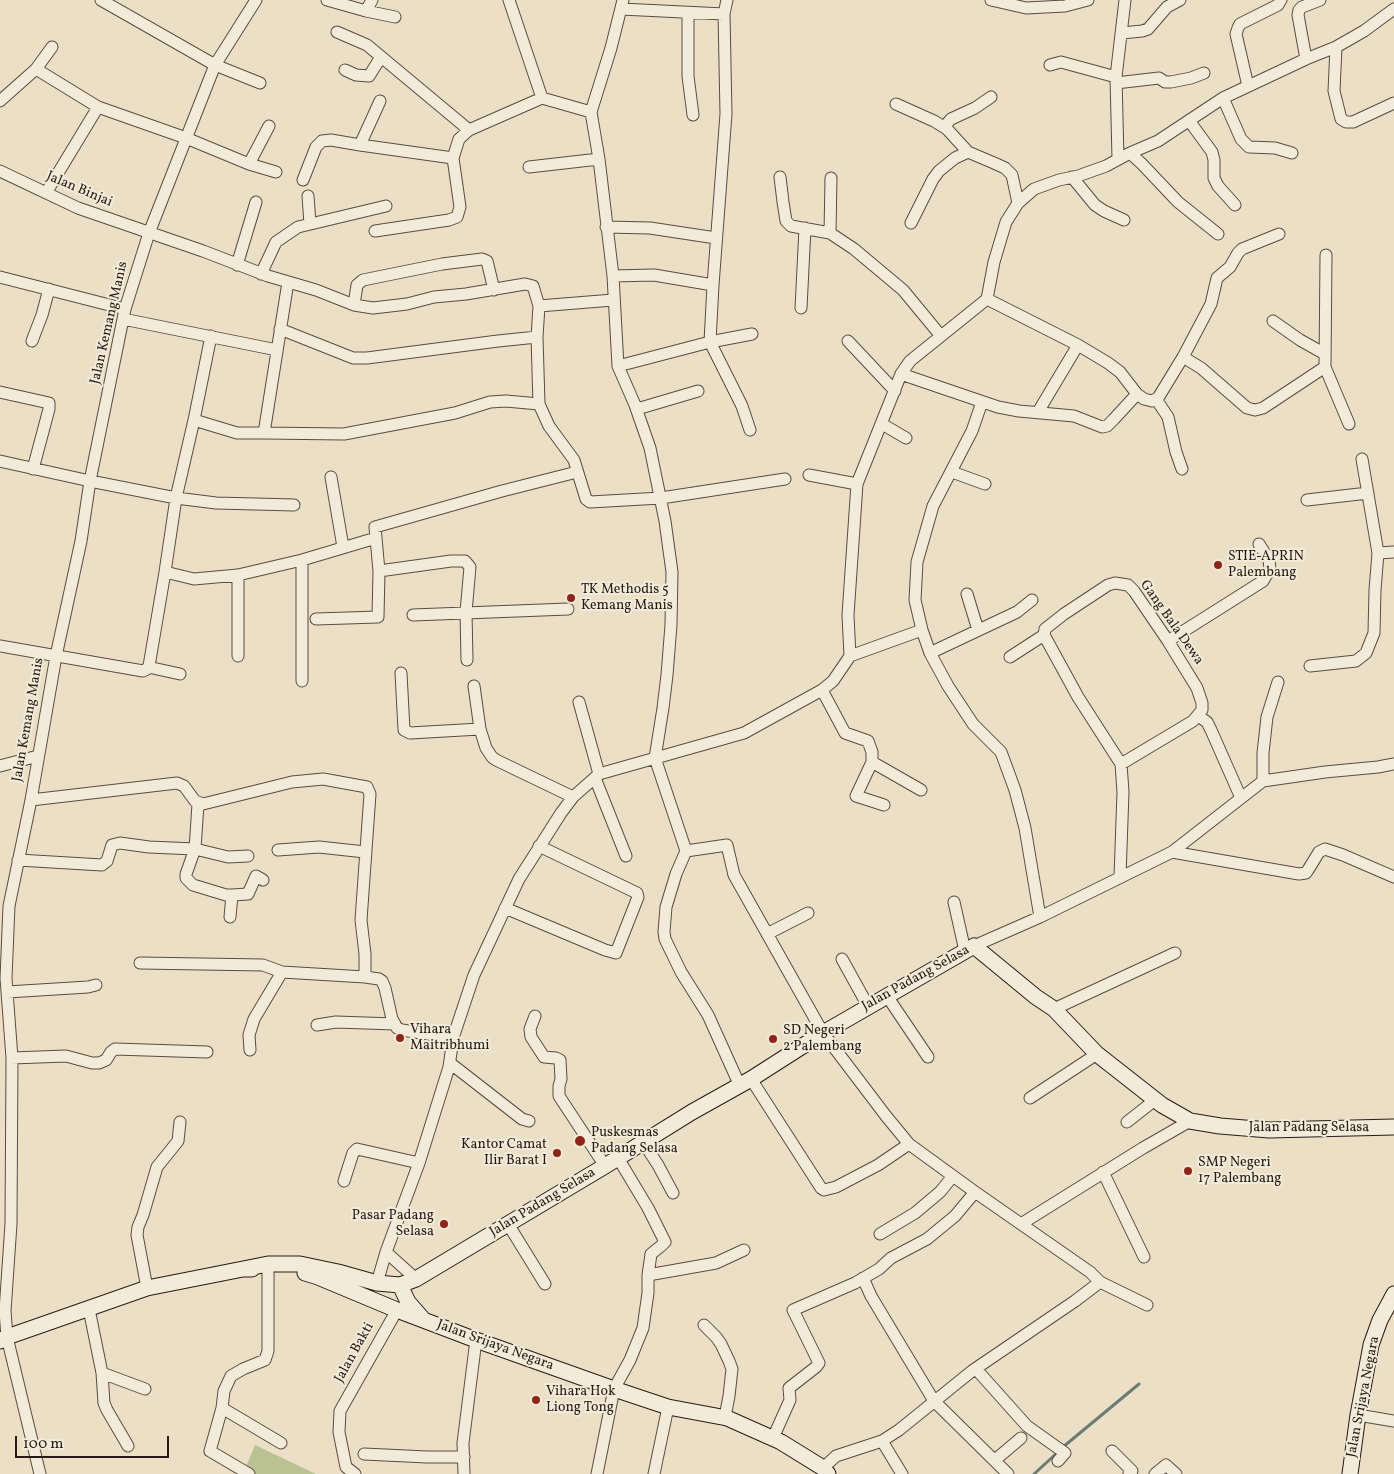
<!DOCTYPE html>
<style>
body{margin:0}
#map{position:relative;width:1394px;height:1474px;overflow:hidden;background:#ebe0c6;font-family:Vollkorn,serif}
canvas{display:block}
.scale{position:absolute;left:15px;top:1436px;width:154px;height:22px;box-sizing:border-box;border:2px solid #291a14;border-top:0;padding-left:6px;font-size:15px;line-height:18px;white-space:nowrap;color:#291a14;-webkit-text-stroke:4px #f2ebda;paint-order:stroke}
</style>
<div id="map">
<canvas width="1394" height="1474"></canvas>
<div class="scale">100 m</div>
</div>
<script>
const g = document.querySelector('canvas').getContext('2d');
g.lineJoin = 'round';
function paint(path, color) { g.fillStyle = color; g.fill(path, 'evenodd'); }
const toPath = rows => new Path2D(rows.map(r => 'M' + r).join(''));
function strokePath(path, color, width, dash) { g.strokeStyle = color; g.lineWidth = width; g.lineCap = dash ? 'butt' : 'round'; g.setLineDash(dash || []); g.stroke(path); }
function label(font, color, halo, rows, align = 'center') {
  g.font = font + ' Vollkorn,serif'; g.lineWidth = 4; g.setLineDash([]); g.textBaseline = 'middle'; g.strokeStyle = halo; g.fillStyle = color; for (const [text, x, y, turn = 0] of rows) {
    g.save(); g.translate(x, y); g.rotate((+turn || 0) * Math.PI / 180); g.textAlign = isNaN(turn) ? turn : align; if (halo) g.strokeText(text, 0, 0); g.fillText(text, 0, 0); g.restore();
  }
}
paint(toPath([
 [255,1445,316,1474,243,1474]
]), '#bac293');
strokePath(toPath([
 [1063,1447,1139,1384],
 [1034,1474,1058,1452]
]), '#6c7c73', 3);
const street = toPath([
 [101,0,215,65,260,83],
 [327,0,366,11,372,0],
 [509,0,542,98],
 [623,0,611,48,591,112,599,159,613,276,618,366,635,405,650,448,665,521,672,572,671,625,667,675,663,708,655,758,686,851,676,874,666,907,664,932,665,939,681,972,708,1015,740,1086],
 [727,0,724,14,726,114,713,285,710,342,742,406,750,430],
 [991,0,1026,8,1065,6,1088,0],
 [621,9,724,14],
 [366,11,395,17],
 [688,13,688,76,693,115],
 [337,32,367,45,469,130],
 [1122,33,1142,31,1148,29,1167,7,1180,0],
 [1336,47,1364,31,1394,9],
 [1306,59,1298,15,1299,10,1302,7,1320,0],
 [1050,65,1061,62,1116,77],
 [36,69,98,107,186,138,249,164,276,172],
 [345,70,356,75,369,76,381,57],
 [1116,83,1159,78,1165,82,1171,82,1191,78,1204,73],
 [1248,86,1236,34,1238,28,1240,24,1278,5,1281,0],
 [1223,98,1241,139,1249,147,1275,148,1292,153],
 [0,101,36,69,52,47],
 [380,101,360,145,453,158],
 [896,104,934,121,947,129,968,152],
 [1190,122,1212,152,1214,160,1214,178,1218,186,1235,205],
 [944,127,951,119,975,108,991,97],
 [1130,153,1142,164,1178,202,1218,234],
 [1118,159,1116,77,1125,0],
 [249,164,269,126],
 [529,167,599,159],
 [0,171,78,208,203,251,268,276,316,290,354,305,373,308,407,304,434,297,466,294,525,284,533,286,539,306,613,300],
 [780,177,783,202,786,221,791,226,830,233,854,249,903,290,941,336],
 [1072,177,1095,205,1104,211,1124,220],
 [303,180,316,147,322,141,331,140,360,145],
 [46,193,98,107],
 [308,196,310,224],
 [911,223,933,179,939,171,955,158,968,152,994,163,1005,168,1012,175,1018,203],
 [606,227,650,228,716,238],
 [375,231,449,220,457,217,460,207,453,158,459,139,469,130,542,98,591,112],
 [830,233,831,178],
 [237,265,256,202],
 [261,274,276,242,298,227,386,206],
 [613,276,654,275,713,285],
 [0,277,125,309],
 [987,299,1078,345,1108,363,1120,372,1137,394,1144,399,1152,401,1158,398,1183,357,1201,368,1247,408,1255,410,1263,408,1325,367,1326,255],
 [354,305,357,285,363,280,442,264,482,259,487,261,494,290],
 [539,306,537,337,539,404,549,426,574,460,586,499,590,502,661,498,785,479],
 [801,308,805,228],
 [123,319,277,350],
 [1273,321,1300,340,1325,354],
 [280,329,353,358,367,358,498,341,537,337],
 [32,341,42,315,49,289],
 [848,341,895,391],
 [1183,357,1211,304,1217,278,1230,267,1238,253,1242,249,1279,234],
 [618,366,710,342,752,334],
 [1325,367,1349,424],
 [901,374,998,407,1019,411,1074,416,1102,427,1107,426,1114,419,1137,394],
 [0,392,49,403,49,409,33,469],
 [1156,399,1168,417,1176,452,1182,469],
 [982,402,972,431,933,506,917,562,915,600,922,630,930,653,948,686,973,724,1001,752,1015,790,1025,828,1040,917],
 [637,409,698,391],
 [1038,412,1078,345],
 [194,420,211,336],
 [882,424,906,438],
 [264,433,344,434,455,413,490,402,506,401,539,404],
 [1362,459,1378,553,1394,552],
 [0,461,90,481,176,498,216,503,294,505],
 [952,472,985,484],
 [809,475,857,484],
 [331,477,343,547],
 [1307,500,1368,493],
 [379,571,451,561,465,561,470,567,466,612,467,660],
 [165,572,194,579,238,575,302,560,376,538,375,527,502,491,577,472],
 [967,594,978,630],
 [413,615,568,609],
 [316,619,378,617,379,571,376,538],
 [1168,641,1263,581,1270,569,1269,560,1259,544],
 [0,646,143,671,147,669,149,666,165,572,176,498,194,420,237,433,264,433,288,282],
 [930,653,1017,612,1032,600],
 [238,656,238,575],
 [850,656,922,630],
 [1010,657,1044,635],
 [1310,666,1356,661,1366,653,1374,633,1375,590,1378,553],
 [148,667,180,674],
 [401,673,404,730,410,733,480,729],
 [302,681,302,560],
 [474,686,480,729,486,748,492,757,496,760,573,797],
 [822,690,845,733,868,741,872,752,872,762,856,796,884,805],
 [579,702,599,774],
 [1198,716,1207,722,1211,730,1241,798],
 [872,762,921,790],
 [0,766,38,756],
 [595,778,626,856],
 [1263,781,1263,753,1267,717,1278,682],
 [31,800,177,783,184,786,195,801,203,804,292,782,323,779,367,787,370,794,361,920,365,954,365,977],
 [198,804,195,849,186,874,186,878,193,885,226,895,232,895,230,917],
 [278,850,319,847,365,852],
 [686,851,727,845,734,875,823,1033,886,1116,909,1144,975,1192,1090,1272,1100,1282,1075,1301,972,1371,899,1430,882,1441,836,1456,823,1468],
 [1172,852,1299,874,1306,873,1308,870,1319,852,1325,849,1343,855,1394,877],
 [18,860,102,865,107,861,112,845,120,843,149,847,195,849,228,857,248,856],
 [1120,877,1123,792,1121,764,1078,697,1044,635,1045,629,1064,614,1108,585,1115,583,1128,585,1134,591,1168,641,1197,688,1202,703,1202,710,1193,721,1121,764],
 [232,895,248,894,256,876,263,880],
 [954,902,965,951],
 [505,908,605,950,616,953,638,897,637,893,539,846],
 [767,934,808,913],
 [974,946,1040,917,1172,852,1263,781,1325,772,1378,767,1394,764],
 [842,959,868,1006],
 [140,963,263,965,282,972,365,977,379,979,382,981,385,988,392,1019,397,1028,402,1030,453,1038],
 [7,992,88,987,96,985],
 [887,996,928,1057],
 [1054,1009,1175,953],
 [535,1016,530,1029,531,1037,544,1057,556,1058,560,1060,561,1079,559,1086,559,1096,605,1166],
 [317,1025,336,1022,395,1024],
 [250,1050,249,1035,254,1019,282,972],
 [12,1058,66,1056,92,1063,99,1063,106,1060,111,1052,115,1049,207,1052],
 [450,1063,522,1119,529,1121],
 [751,1079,821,1188,824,1190,836,1187,878,1165,909,1144],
 [1030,1098,1097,1054],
 [1127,1122,1155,1100],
 [643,1142,658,1165,673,1193],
 [1103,1172,1144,1257],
 [344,1181,353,1153,357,1149,419,1163],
 [508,1224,545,1284],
 [1021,1224,1143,1148,1190,1121],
 [880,1234,915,1213,940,1192,953,1176],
 [386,1252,416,1279],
 [648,1275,716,1263,744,1250],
 [863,1278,871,1296,934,1401,1008,1474],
 [1100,1282,1147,1305],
 [377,1283,386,1252,419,1163,449,1067,453,1038,474,975,519,879,561,813,573,797,599,774,744,733,822,690,833,681,850,656,848,615,857,484,901,374,910,361,987,299,994,262,1006,222,1018,203,1034,189,1059,180,1078,176,1106,166,1130,153,1158,141,1223,98,1306,59,1336,47,1334,91,1341,119,1346,122,1353,122,1394,103],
 [147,1288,137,1235,138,1227,143,1215,157,1167,178,1141,180,1122],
 [89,1309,102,1373,104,1403,107,1410,128,1446],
 [704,1325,716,1337,721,1344,729,1361,732,1369,729,1396,725,1417],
 [976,1369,1027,1426,1065,1453,1058,1461],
 [102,1373,145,1389],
 [222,1408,281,1443],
 [1358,1415,1394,1421],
 [773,1438,790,1400,789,1388,816,1367,819,1363,793,1310,855,1283,879,1269,891,1258,927,1239,955,1216,975,1192],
 [882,1441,902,1474],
 [1112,1451,1132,1471,1129,1474],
 [364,1454,427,1457,464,1457],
 [995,1460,1021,1438],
 [40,1474,7,1337,5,1311,11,1224,12,1058,6,978,9,906,31,800,56,656,81,541,90,481,125,309,149,233,215,65,256,0],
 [249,1474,210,1451,222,1408,224,1391,231,1376,243,1369,265,1360,268,1351,268,1270],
 [355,1474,346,1467,339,1432,340,1411,397,1310],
 [464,1474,463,1443,476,1340],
 [597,1474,614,1389,630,1360,643,1328,648,1293,648,1275,651,1254,661,1246,665,1242,648,1208,618,1158],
 [654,1474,668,1407],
 [1155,1474,1166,1465,1176,1474]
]);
const secondary = toPath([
 [243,1269,268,1264,300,1264,338,1272,377,1283,400,1285,416,1279,605,1166,692,1112,751,1079,823,1033,974,946,1036,997,1054,1009,1097,1054,1162,1105,1190,1121,1220,1126,1269,1130,1394,1127],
 [305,1273,318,1277,397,1310,476,1340,614,1389,668,1407,727,1418,781,1442,823,1468,828,1474],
 [400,1285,408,1302,422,1318],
 [0,1341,7,1337,147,1288,243,1269,252,1269],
 [1350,1474,1358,1415,1371,1345,1380,1320,1394,1294]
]);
strokePath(street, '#5a4c40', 13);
strokePath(secondary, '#291a14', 17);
strokePath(street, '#f2ebda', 11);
strokePath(secondary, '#f2ebda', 15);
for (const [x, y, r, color] of [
 [1218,565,5,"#8f2418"],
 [571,598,5,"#8f2418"],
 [400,1038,5,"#8f2418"],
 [773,1039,5,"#8f2418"],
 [580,1141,6,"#8f2418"],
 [557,1153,5,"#8f2418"],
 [1188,1171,5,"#8f2418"],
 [444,1224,5,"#8f2418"],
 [536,1400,5,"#8f2418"]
]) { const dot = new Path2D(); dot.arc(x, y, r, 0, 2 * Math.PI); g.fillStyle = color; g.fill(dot); strokePath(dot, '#f2ebda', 2); }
label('14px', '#291a14', '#f2ebda', [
 ["Jalan Binjai",79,190,23],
 ["Jalan Kemang Manis",110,323,-77],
 ["Gang Bala Dewa",1171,623,55],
 ["Jalan Kemang Manis",29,720,-80],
 ["Jalan Padang Selasa",916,979,-29],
 ["Jalan Padang Selasa",1309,1128],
 ["Jalan Padang Selasa",543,1203,-31],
 ["Jalan Srijaya Negara",495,1346,20],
 ["Jalan Bakti",355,1353,-61],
 ["Jalan Srijaya Negara",1364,1397,-79]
]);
label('14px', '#291a14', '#f2ebda', [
 ["STIE-APRIN",1228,557],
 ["Palembang",1228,573],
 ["TK Methodis 5",581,590],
 ["Kemang Manis",581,606],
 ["Vihara",410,1030],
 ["Maitribhumi",410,1046],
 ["SD Negeri",783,1031],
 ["2 Palembang",783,1047],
 ["Puskesmas",591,1133],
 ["Padang Selasa",591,1149],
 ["Kantor Camat",547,1145,"right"],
 ["Ilir Barat I",547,1161,"right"],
 ["SMP Negeri",1198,1163],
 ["17 Palembang",1198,1179],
 ["Pasar Padang",434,1216,"right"],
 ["Selasa",434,1232,"right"],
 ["Vihara Hok",546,1392],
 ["Liong Tong",546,1408]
], 'left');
</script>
